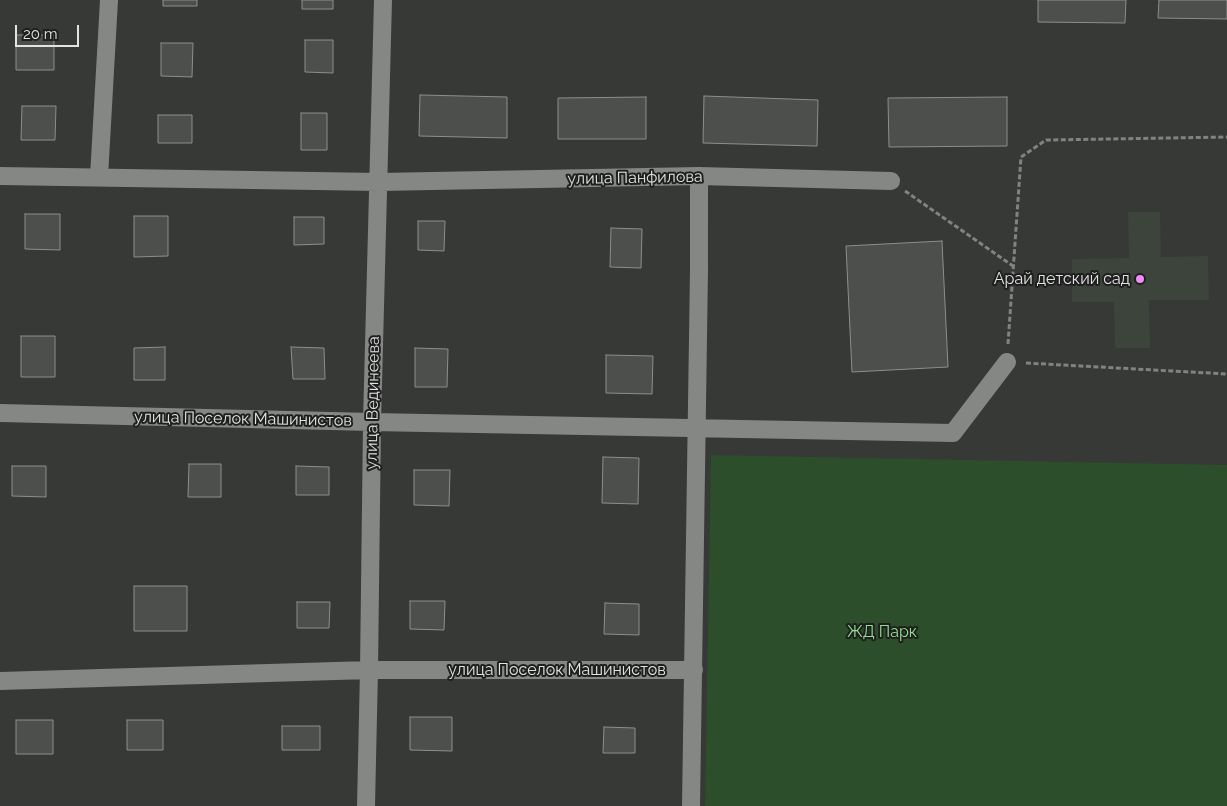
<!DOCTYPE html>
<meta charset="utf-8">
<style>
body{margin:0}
#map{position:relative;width:1227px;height:806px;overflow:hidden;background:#363936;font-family:Raleway,sans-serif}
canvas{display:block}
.scale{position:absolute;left:15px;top:25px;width:64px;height:22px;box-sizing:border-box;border:2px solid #e2e4e2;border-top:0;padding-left:6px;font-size:15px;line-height:18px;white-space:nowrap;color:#e2e4e2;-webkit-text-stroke:4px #1e1f1e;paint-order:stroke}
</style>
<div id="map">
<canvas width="1227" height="806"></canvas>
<div class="scale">20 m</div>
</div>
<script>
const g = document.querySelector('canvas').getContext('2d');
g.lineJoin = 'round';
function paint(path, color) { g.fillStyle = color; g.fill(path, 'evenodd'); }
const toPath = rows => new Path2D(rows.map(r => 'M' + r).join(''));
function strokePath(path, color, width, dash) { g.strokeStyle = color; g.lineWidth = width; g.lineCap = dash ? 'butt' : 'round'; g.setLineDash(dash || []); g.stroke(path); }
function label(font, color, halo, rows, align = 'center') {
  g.font = font + ' Raleway,sans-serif'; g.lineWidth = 4; g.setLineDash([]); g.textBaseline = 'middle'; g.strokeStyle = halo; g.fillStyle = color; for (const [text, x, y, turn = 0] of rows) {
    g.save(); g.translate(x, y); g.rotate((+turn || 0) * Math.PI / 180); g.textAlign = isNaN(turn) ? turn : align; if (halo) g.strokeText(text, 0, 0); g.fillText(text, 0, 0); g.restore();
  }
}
paint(toPath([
 [1128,212,1160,212,1161,257,1208,256,1209,300,1149,300,1150,348,1115,348,1114,302,1072,302,1072,259,1129,258]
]), '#3c443c');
paint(toPath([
 [711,455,1227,465,1227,806,705,806]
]), '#2c4e2b');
const building = toPath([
 [163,0,197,0,197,6,163,6,163,0],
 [302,0,333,0,333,9,302,9,302,0],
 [1038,0,1126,0,1125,23,1038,22,1038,0],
 [1159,0,1227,0,1227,19,1158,18,1159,0],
 [16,35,54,35,54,70,16,70,16,35],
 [305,40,333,40,333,73,305,72,305,40],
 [161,43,193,43,192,77,161,76,161,43],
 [420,95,507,97,507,138,419,136,420,95],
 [704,96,818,100,817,146,703,143,704,96],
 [646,97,646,139,558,139,558,98,646,97],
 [1007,97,1007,146,889,147,888,98,1007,97],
 [22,106,56,106,55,140,21,140,22,106],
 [301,113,327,113,327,150,301,150,301,113],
 [158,115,192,115,192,143,158,143,158,115],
 [25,214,60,214,60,250,25,249,25,214],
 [134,216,168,216,168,256,134,257,134,216],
 [294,217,324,217,324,244,294,245,294,217],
 [418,221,445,221,444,251,418,250,418,221],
 [611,228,642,229,641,268,610,267,611,228],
 [942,241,948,367,852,372,846,246,942,241],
 [21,336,55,336,55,377,21,377,21,336],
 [165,347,165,380,134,380,134,348,165,347],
 [291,347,324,348,325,379,293,379,291,347],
 [415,348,448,349,447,387,415,387,415,348],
 [606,355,653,356,652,394,606,393,606,355],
 [603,457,639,458,638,504,602,503,603,457],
 [189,464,221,464,221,497,188,497,189,464],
 [12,466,46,466,46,497,12,496,12,466],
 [296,466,329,467,329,495,296,495,296,466],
 [414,470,450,470,449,506,414,505,414,470],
 [134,586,187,586,187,631,134,631,134,586],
 [410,601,445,601,444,630,410,629,410,601],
 [297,602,330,602,329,628,297,628,297,602],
 [605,603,639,604,639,635,604,634,605,603],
 [410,717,452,717,452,751,410,750,410,717],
 [16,720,53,720,53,754,16,754,16,720],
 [127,720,163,720,163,750,127,750,127,720],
 [282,726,320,726,320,750,282,750,282,726],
 [604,727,635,728,635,753,603,753,604,727]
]);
paint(building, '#4c4f4c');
strokePath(building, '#8c8f8c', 1);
strokePath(toPath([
 [905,191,1013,266],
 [1008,344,1021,157,1046,140,1227,137],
 [1026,363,1227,374]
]), '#808380', 3, [5, 2.5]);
strokePath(toPath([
 [0,176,379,182,699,176,891,181],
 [99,177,109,0],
 [0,413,372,422,953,433,1007,362],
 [0,681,369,670,694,670],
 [366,806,369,670,372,422,383,0],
 [691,806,699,270,699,176]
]), '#848784', 18);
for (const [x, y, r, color] of [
 [1140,279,5,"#ee8cf8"]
]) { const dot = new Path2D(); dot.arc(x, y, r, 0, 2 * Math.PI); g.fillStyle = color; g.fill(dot); strokePath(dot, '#1e1f1e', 2); }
label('16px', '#e2e4e2', '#1e1f1e', [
 ["улица Панфилова",635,178,-1],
 ["улица Вединеева",373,403,-89],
 ["улица Поселок Машинистов",243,419,1],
 ["улица Поселок Машинистов",557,670]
]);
label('16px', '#e2e4e2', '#1e1f1e', [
 ["Арай детский сад",1130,279]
], 'right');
label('16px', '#94e092', '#1e1f1e', [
 ["ЖД Парк",882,632]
]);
</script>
